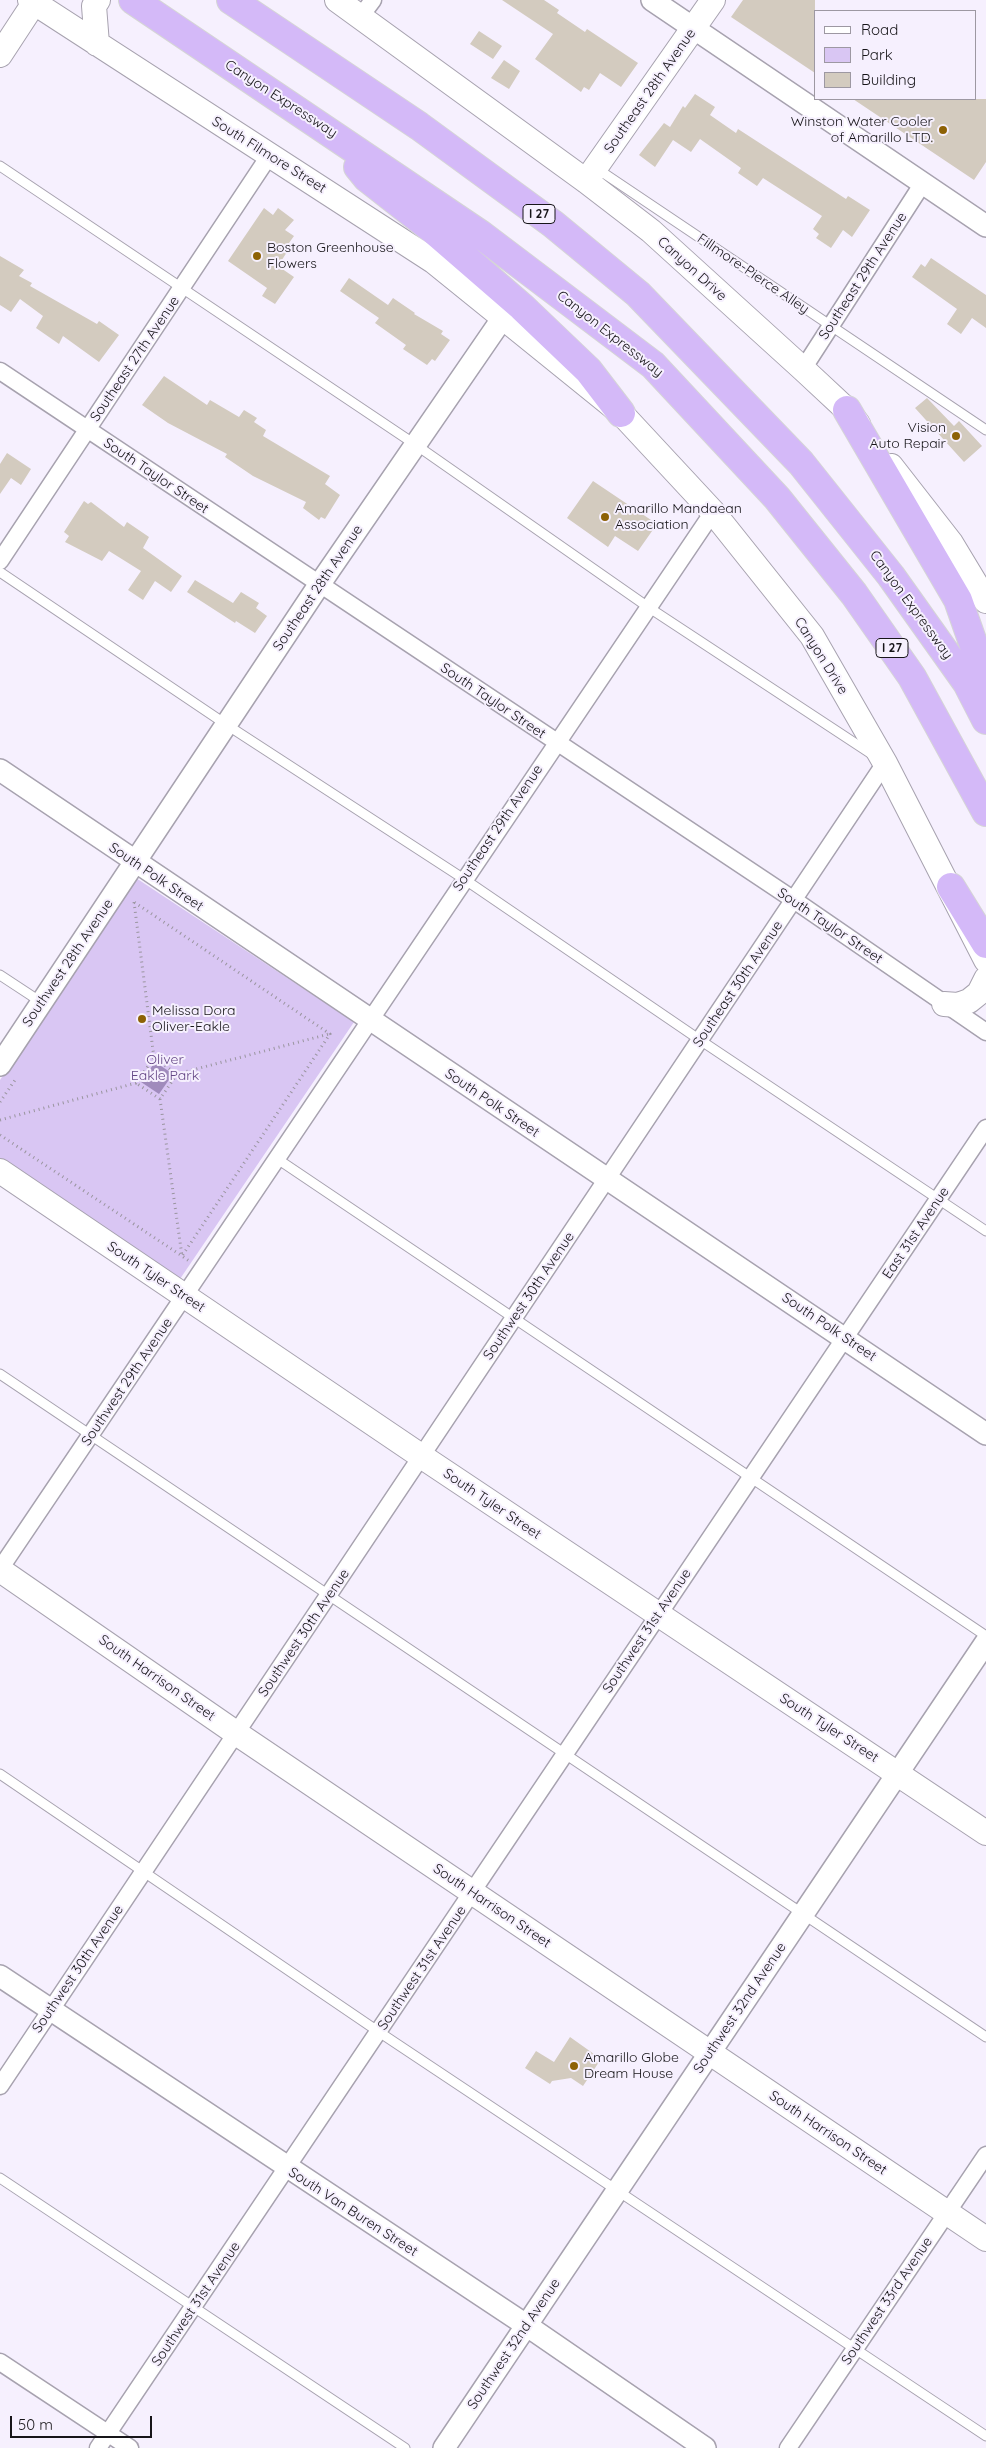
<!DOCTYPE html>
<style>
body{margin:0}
#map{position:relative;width:986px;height:2448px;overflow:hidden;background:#f6f0fe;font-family:Quicksand,sans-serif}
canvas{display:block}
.legend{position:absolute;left:814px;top:10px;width:162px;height:90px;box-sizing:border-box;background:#f6f0fe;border:1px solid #9d98a2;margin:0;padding:6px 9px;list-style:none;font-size:15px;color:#171519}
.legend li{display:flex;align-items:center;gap:10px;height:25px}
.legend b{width:25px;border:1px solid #9d98a2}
.scale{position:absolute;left:10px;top:2416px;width:142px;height:22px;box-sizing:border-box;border:2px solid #171519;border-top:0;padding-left:6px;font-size:15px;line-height:18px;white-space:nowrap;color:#171519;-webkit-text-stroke:4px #f6f0fe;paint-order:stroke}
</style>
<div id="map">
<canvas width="986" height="2448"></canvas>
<ul class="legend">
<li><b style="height:6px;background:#fff"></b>Road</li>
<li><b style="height:14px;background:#d9c6f3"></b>Park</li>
<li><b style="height:14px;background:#d3cbbf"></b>Building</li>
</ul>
<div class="scale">50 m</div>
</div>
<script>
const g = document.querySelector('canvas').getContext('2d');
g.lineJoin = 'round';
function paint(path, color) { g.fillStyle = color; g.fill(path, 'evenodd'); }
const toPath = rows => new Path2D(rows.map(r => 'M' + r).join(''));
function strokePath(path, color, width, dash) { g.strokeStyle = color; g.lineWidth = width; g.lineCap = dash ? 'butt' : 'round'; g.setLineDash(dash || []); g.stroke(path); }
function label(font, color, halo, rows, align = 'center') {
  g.font = font + ' Quicksand,sans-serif'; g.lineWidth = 4; g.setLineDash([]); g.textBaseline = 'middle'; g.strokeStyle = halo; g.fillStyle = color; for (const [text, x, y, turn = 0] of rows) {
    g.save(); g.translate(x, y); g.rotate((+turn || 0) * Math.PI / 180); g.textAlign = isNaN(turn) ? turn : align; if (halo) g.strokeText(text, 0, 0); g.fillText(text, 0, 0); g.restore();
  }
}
paint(toPath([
 [136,878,354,1022,180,1279,0,1158,0,1080]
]), '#d9c6f3');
paint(toPath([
 [155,1062,173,1074,159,1094,141,1082]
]), '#a08bbc');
paint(toPath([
 [502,0,544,0,559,10,557,13,585,32,587,29,638,63,621,87,600,73,589,90,584,87,581,92,535,59,553,34],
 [743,0,815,0,815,73,731,17],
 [479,31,502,46,493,59,470,44],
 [504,60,520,71,509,89,491,78],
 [695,94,715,107,710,115,736,133,738,129,846,199,848,196,870,210,852,237,843,230,831,248,816,238,819,234,813,229,822,216,763,178,757,186,738,173,741,168,700,139,691,152,673,140,655,167,639,155,664,123,670,127,683,106,685,108],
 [853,99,986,99,986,162,974,180],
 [264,208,273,215,278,208,294,220,285,230,294,236,284,250,287,252,278,266,294,277,275,304,262,296,267,288,228,261],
 [0,256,24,270,19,276,32,283,30,286,97,324,99,321,119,335,99,362,63,336,59,344,36,328,43,316,20,299,11,312,0,305],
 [931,258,986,295,986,328,972,318,961,334,947,324,957,309,912,277,921,264,925,267],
 [349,278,388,305,393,298,415,313,414,314,443,331,441,334,450,340,435,361,432,359,427,365,403,349,406,345,375,323,379,318,340,291],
 [164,376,207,405,210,400,239,417,244,410,257,418,254,422,266,430,263,436,330,476,325,484,340,495,325,519,321,517,319,520,303,508,306,502,253,476,225,457,227,454,168,423,142,405],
 [927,398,954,426,959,421,982,446,964,462,915,408],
 [7,453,31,469,21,485,11,478,0,494,0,464],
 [593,481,657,524,638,551,615,536,608,547,567,518],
 [84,501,88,504,91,502,124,527,127,522,149,537,143,548,182,576,171,592,155,581,143,600,128,590,141,571,109,551,102,561,65,542,69,536,64,532],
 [195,580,233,603,241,592,259,603,256,608,267,616,255,633,236,621,235,623,187,592],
 [570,2037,601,2059,583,2086,571,2078,552,2081,550,2084,525,2068,536,2051,554,2062]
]), '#d3cbbf');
const service = toPath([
 [0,166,416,445,648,607,873,755],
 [596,168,986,430],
 [0,572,227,725,464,879,700,1040,986,1231],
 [0,975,41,1002],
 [276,1158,986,1636],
 [0,1374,986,2037],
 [0,1774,379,2032,986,2436],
 [0,2178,405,2448]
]);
const minor = toPath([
 [361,16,373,0],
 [803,369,923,183],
 [0,371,794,900,986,1032],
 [0,561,269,156],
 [0,1569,713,512],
 [0,2086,885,763],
 [0,2362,130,2448],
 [98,2448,986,1128],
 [788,2448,986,2155]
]);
const tertiary = toPath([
 [652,0,986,226],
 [0,770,986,1434],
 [0,1065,319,585,504,316],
 [0,1976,526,2325,705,2448],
 [444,2448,986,1642]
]);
const secondary = toPath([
 [30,0,433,261,621,413,713,512,812,636,885,763,986,960],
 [337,0,586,181,651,231,803,369,847,410,858,424],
 [97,44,94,6,98,0],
 [0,55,36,0],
 [586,181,713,0],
 [891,466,951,543,986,601],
 [944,1004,958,1005,969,1001,979,993,986,979],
 [0,1171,421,1456,986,1833],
 [0,1570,236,1733,986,2239]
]);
const motorway = toPath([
 [133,0,480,234,653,365,777,498,854,594,912,677,986,812],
 [231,0,419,126,553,224,638,294,801,463,891,576,967,683,986,720],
 [358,167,367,178,432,229,522,307,588,370,621,413],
 [847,410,958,600,986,680],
 [951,887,986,944]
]);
strokePath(service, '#a7a2af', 11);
strokePath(minor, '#a7a2af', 19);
strokePath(tertiary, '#a7a2af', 24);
strokePath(secondary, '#a7a2af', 26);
strokePath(motorway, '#d5d5d6', 30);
strokePath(toPath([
 [134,902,154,1058],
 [177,1074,329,1034],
 [160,1099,182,1256,189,1261],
 [0,1102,15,1080],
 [0,1120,136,1083,154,1058,177,1074,160,1099,136,1083],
 [0,1135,182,1256,330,1034,134,902,132,904]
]), '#9a959f', 3, [1, 4]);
strokePath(service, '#fff', 9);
strokePath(minor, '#fff', 16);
strokePath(tertiary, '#fff', 21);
strokePath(secondary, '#fff', 24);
strokePath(motorway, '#d4b9f8', 28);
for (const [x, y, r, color] of [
 [943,130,5,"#8d6206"],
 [257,256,5,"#8d6206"],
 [956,436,5,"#8d6206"],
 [605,517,5,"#8d6206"],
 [142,1019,5,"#8d6206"],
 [574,2066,5,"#8d6206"]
]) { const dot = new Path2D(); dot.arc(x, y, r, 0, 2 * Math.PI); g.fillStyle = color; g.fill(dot); strokePath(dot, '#f6f0fe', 2); }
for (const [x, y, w] of [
 [539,214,32],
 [892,648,32]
]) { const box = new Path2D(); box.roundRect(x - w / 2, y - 9.5, w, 19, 4); g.fillStyle = '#f6f0fe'; g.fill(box); strokePath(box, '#171519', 1); }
label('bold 12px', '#171519', null, [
 ["I 27",539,214],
 ["I 27",892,648]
]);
label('14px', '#171519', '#f6f0fe', [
 ["Southeast 28th Avenue",650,91,-55],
 ["Canyon Expressway",281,99,33],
 ["South Filmore Street",269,155,32],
 ["Canyon Drive",692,269,42],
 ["Fillmore-Pierce Alley",753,274,34],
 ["Southeast 29th Avenue",863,276,-57],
 ["Canyon Expressway",610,334,38],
 ["Southeast 27th Avenue",135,359,-56],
 ["South Taylor Street",156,476,34],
 ["Southeast 28th Avenue",318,588,-56],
 ["Canyon Expressway",911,605,54],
 ["Canyon Drive",821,656,58],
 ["South Taylor Street",493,701,34],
 ["Southeast 29th Avenue",498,828,-56],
 ["South Polk Street",156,877,34],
 ["South Taylor Street",830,926,34],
 ["Southwest 28th Avenue",68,963,-56],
 ["Southeast 30th Avenue",738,984,-56],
 ["South Polk Street",492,1103,34],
 ["East 31st Avenue",916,1233,-56],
 ["South Tyler Street",156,1277,34],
 ["Southwest 30th Avenue",529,1296,-56],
 ["South Polk Street",829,1327,34],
 ["Southwest 29th Avenue",127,1382,-56],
 ["South Tyler Street",492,1504,34],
 ["Southwest 31st Avenue",647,1631,-56],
 ["Southwest 30th Avenue",304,1633,-56],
 ["South Harrison Street",157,1678,35],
 ["South Tyler Street",829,1728,33],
 ["South Harrison Street",492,1906,34],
 ["Southwest 31st Avenue",422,1968,-56],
 ["Southwest 30th Avenue",78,1969,-56],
 ["Southwest 32nd Avenue",740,2008,-56],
 ["South Harrison Street",828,2133,34],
 ["South Van Buren Street",353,2212,33],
 ["Southwest 33rd Avenue",887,2301,-56],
 ["Southwest 31st Avenue",196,2304,-56],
 ["Southwest 32nd Avenue",514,2344,-56]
]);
label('14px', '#171519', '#f6f0fe', [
 ["Winston Water Cooler",933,122,"right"],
 ["of Amarillo LTD.",933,138,"right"],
 ["Boston Greenhouse",267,248],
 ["Flowers",267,264],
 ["Vision",946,428,"right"],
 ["Auto Repair",946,444,"right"],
 ["Amarillo Mandaean",615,509],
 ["Association",615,525],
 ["Melissa Dora",152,1011],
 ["Oliver-Eakle",152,1027],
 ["Amarillo Globe",584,2058],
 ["Dream House",584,2074]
], 'left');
label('14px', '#654786', '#f6f0fe', [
 ["Oliver",165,1060],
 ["Eakle Park",165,1076]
]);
</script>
